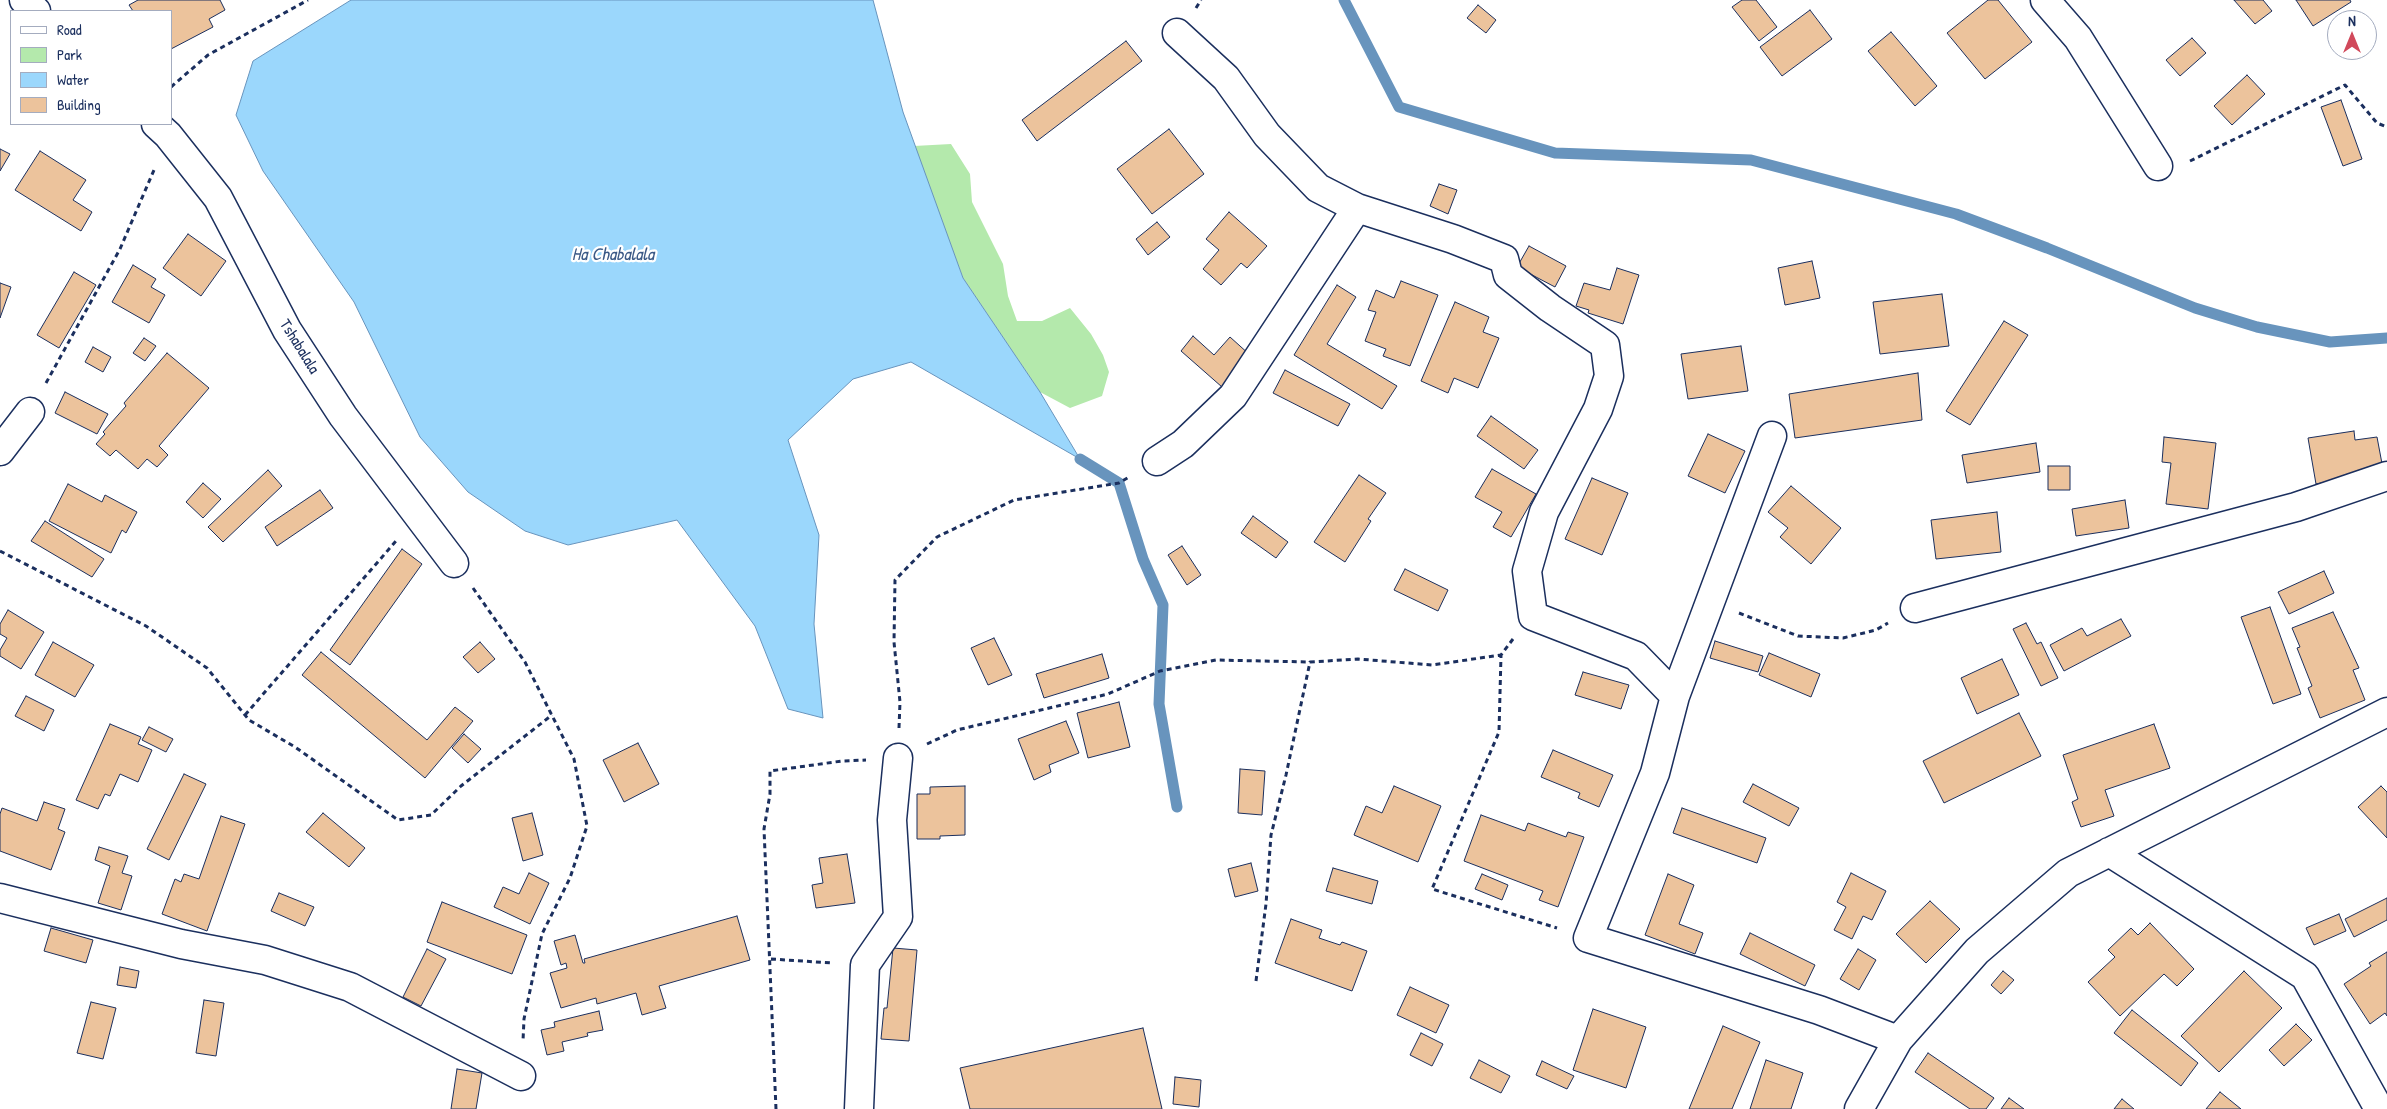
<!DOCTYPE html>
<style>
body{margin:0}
#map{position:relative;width:2387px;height:1109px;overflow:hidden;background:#fff;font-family:"Patrick Hand",sans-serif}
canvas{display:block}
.legend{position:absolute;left:10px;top:10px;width:162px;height:115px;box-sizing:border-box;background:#fff;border:1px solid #a4acbf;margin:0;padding:6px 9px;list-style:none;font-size:15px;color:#1b2f5e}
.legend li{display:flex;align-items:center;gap:10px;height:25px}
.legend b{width:25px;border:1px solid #a4acbf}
.north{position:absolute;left:2327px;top:10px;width:50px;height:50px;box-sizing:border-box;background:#fff;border:1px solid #a4acbf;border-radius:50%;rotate:0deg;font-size:14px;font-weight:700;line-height:20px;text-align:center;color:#1b2f5e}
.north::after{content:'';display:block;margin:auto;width:18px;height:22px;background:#d1495b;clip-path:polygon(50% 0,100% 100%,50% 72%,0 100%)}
</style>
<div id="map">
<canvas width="2387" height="1109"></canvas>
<ul class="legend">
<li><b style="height:6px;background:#fff"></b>Road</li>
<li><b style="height:14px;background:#b4e9ac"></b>Park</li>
<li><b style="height:14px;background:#9bd7fc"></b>Water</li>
<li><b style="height:14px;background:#ecc39c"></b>Building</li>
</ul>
<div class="north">N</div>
</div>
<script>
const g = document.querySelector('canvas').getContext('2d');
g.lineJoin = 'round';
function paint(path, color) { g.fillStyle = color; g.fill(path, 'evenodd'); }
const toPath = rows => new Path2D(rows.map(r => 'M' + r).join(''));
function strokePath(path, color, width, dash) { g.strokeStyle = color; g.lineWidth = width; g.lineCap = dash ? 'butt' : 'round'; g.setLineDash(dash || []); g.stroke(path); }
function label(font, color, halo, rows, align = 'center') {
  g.font = font + ' "Patrick Hand",sans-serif'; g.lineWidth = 4.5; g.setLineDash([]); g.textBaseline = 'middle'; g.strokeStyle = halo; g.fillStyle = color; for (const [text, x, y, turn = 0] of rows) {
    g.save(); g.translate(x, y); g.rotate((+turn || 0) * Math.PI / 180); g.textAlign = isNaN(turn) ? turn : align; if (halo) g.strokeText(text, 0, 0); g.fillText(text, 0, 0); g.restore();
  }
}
paint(toPath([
 [951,144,970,174,972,202,1003,264,1008,296,1017,321,1042,321,1070,308,1091,334,1103,355,1109,372,1102,396,1070,408,1040,392,963,278,914,146]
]), '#b4e9ac');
const water = toPath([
 [351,0,873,0,903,112,963,278,1040,392,1080,459,911,362,853,379,788,440,819,535,814,624,823,718,788,709,755,626,677,520,568,545,525,531,468,492,420,437,354,302,263,171,236,115,253,61,351,0]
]);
paint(water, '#9bd7fc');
strokePath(water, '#6894bd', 1);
strokePath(toPath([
 [1344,0,1399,107,1555,153,1751,160,1956,214,2047,248,2195,308,2257,327,2330,342,2387,338],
 [1080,459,1119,483,1143,559,1163,605,1159,704,1177,807]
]), '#6894bd', 11);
const building = toPath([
 [138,0,220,0,225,10,209,19,213,27,171,49,171,11,133,11,129,5,138,0],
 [1742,0,1756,0,1777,27,1759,41,1732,7,1742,0],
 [1988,0,1998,0,2032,42,1985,79,1947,33,1988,0],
 [2234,0,2263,0,2272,11,2255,24,2234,0],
 [2296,0,2350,0,2351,2,2313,26,2296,0],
 [1478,5,1496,20,1486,33,1467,18,1478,5],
 [1810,10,1832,39,1782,76,1760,47,1810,10],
 [1891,32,1937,86,1915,106,1868,51,1891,32],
 [2192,38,2206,53,2180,76,2166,60,2192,38],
 [1126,41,1142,61,1037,141,1022,120,1126,41],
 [2247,75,2265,94,2232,125,2214,106,2247,75],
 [2341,100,2362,159,2343,166,2321,107,2341,100],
 [1169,129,1204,174,1152,214,1117,169,1169,129],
 [0,149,10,154,0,171,0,149],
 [40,151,86,180,73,200,92,212,81,231,15,190,40,151],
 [1439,184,1457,190,1448,214,1430,206,1439,184],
 [1229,212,1267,246,1247,268,1241,263,1221,285,1203,269,1219,250,1206,239,1229,212],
 [1157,222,1170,237,1148,255,1136,239,1157,222],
 [188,234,226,261,201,296,163,268,188,234],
 [1529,246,1566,266,1555,287,1517,267,1529,246],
 [1812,261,1820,298,1785,305,1778,268,1812,261],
 [133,265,156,279,151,287,165,295,149,323,112,302,133,265],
 [1617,268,1639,275,1623,324,1588,313,1589,310,1576,306,1584,283,1610,290,1617,268],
 [74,272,96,285,59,348,37,335,74,272],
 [1401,281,1438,295,1410,366,1383,356,1386,349,1365,341,1376,312,1368,310,1376,290,1394,298,1401,281],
 [0,283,11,287,0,318,0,283],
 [1337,285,1356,297,1327,344,1397,386,1382,409,1294,355,1337,285],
 [1942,294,1949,346,1880,354,1873,302,1942,294],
 [1455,302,1489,317,1483,332,1499,338,1478,388,1454,378,1448,393,1421,381,1455,302],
 [2004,321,2028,335,1970,425,1946,411,2004,321],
 [1193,336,1214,355,1230,337,1250,355,1222,387,1181,351,1193,336],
 [144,338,156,346,145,361,133,353,144,338],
 [1741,346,1748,391,1688,399,1681,354,1741,346],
 [93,347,111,357,103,372,85,362,93,347],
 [167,353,209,388,159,446,168,455,157,467,147,459,138,469,116,450,110,456,96,444,105,434,103,432,126,406,124,403,167,353],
 [1285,370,1350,404,1338,426,1273,393,1285,370],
 [1918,373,1922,420,1795,438,1789,394,1918,373],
 [65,392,108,414,97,434,55,413,65,392],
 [1491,416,1538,450,1524,469,1477,436,1491,416],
 [2354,431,2355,440,2377,437,2383,469,2356,477,2316,484,2308,438,2354,431],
 [1708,434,1745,451,1725,493,1688,476,1708,434],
 [2164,437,2216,443,2208,509,2166,504,2171,463,2162,462,2164,437],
 [2036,443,2040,472,1967,483,1962,455,2036,443],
 [2048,466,2070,466,2070,490,2048,490,2048,466],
 [1492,469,1536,494,1511,537,1493,527,1502,512,1475,497,1492,469],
 [268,470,282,486,223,542,208,527,268,470],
 [1359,475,1386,493,1368,519,1371,521,1345,562,1314,542,1359,475],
 [1592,478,1628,493,1602,555,1565,539,1592,478],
 [203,483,221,499,203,518,186,502,203,483],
 [68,484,102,502,105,495,137,512,126,533,122,530,111,553,49,521,68,484],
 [1791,486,1841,528,1811,564,1780,537,1788,528,1768,512,1791,486],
 [320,490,333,508,277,546,265,527,320,490],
 [2125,500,2129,528,2076,536,2072,509,2125,500],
 [1997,512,2001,552,1936,559,1931,520,1997,512],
 [1253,516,1288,542,1276,558,1241,533,1253,516],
 [45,521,104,559,92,577,31,541,45,521],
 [1182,546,1201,575,1187,585,1168,555,1182,546],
 [402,549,422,564,350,665,330,650,402,549],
 [1405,569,1448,590,1438,611,1394,590,1405,569],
 [2324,571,2334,593,2289,614,2278,592,2324,571],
 [2270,607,2301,694,2273,704,2241,617,2270,607],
 [8,610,44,632,21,669,0,656,0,650,7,638,0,634,0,624,8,610],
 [2333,612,2359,668,2353,670,2365,700,2320,718,2308,688,2312,686,2297,648,2300,647,2292,628,2333,612],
 [2121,619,2131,636,2064,671,2050,645,2082,628,2087,636,2121,619],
 [2026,623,2037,644,2041,642,2058,678,2041,686,2013,629,2026,623],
 [994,638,1012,675,988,685,971,648,994,638],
 [1715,641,1763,656,1758,672,1710,658,1715,641],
 [53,642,94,665,75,697,35,675,53,642],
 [480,642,495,659,478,673,463,657,480,642],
 [321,652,427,740,455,707,473,721,425,778,302,675,321,652],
 [1769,653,1820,674,1811,697,1759,675,1769,653],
 [1102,654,1109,678,1044,698,1036,674,1102,654],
 [2002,659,2019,695,1977,714,1961,678,2002,659],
 [1583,672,1629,685,1621,709,1575,695,1583,672],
 [26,696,54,710,44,731,15,716,26,696],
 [1119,702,1130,747,1088,758,1077,713,1119,702],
 [2019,713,2041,756,1944,803,1923,761,2019,713],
 [1066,721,1079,753,1049,765,1051,772,1034,780,1018,739,1066,721],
 [110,724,141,737,138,744,152,750,138,782,120,774,110,796,105,794,98,809,76,800,110,724],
 [2154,724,2170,768,2105,790,2114,816,2081,827,2072,802,2078,799,2063,755,2154,724],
 [149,727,173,739,166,752,142,740,149,727],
 [464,734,481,749,468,763,452,748,464,734],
 [638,743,659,784,624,802,603,760,638,743],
 [1553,750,1613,775,1599,807,1578,798,1580,793,1541,777,1553,750],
 [1240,769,1265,771,1262,815,1238,813,1240,769],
 [184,774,206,784,169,860,147,849,184,774],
 [1753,784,1799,808,1789,826,1743,802,1753,784],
 [965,786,965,835,940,836,940,839,917,839,917,794,930,794,930,787,965,786],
 [1394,786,1441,806,1418,862,1354,835,1366,806,1382,813,1394,786],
 [2381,786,2387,792,2387,838,2358,807,2381,786],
 [44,802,65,809,58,829,65,832,51,870,0,851,0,814,2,808,37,821,44,802],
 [1682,808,1766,838,1757,863,1673,833,1682,808],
 [323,813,365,848,349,867,306,832,323,813],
 [532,813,543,855,523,861,512,818,532,813],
 [1481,815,1525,831,1528,823,1566,837,1568,832,1584,837,1558,907,1539,900,1543,891,1464,861,1481,815],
 [221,816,245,824,207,931,162,914,175,879,181,882,184,874,199,879,221,816],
 [99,847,128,856,122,873,132,876,121,910,98,903,110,866,95,860,99,847],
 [847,854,855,903,816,908,812,885,823,883,819,858,847,854],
 [1251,863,1258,891,1235,897,1228,869,1251,863],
 [1333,868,1378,881,1372,904,1326,891,1333,868],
 [529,873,549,883,530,924,494,907,503,887,519,894,529,873],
 [1851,873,1886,891,1872,920,1863,916,1852,939,1834,930,1846,907,1837,902,1851,873],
 [1482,874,1508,885,1502,900,1475,889,1482,874],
 [1668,874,1694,885,1679,924,1703,933,1695,954,1645,935,1668,874],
 [279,893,314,907,305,926,271,911,279,893],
 [2387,898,2387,920,2354,937,2345,919,2387,898],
 [1930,901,1960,929,1926,963,1896,934,1930,901],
 [442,902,527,935,512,974,427,942,442,902],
 [2339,914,2346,931,2314,945,2306,928,2339,914],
 [737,916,750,960,659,986,666,1008,642,1015,636,993,597,1004,596,998,561,1008,550,973,567,968,566,963,561,965,554,941,575,935,583,963,585,963,584,959,737,916],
 [1291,919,1322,930,1319,938,1340,945,1342,942,1367,951,1352,991,1275,963,1291,919],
 [2150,923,2194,969,2177,986,2164,974,2120,1016,2088,982,2115,957,2108,950,2131,928,2138,935,2150,923],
 [51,928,93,940,86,963,44,951,51,928],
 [1750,933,1815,965,1805,986,1740,954,1750,933],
 [893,948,917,950,909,1041,881,1039,884,1008,887,1008,893,948],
 [427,949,446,959,421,1006,403,997,427,949],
 [1858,949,1876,960,1859,990,1840,979,1858,949],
 [2387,952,2387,1016,2385,1013,2370,1024,2344,984,2371,966,2369,963,2387,952],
 [120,967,139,971,136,988,117,985,120,967],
 [2003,971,2014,980,2001,994,1991,985,2003,971],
 [2244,971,2282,1008,2219,1072,2181,1036,2244,971],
 [1410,987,1449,1005,1436,1033,1397,1015,1410,987],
 [204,1000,224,1003,216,1056,196,1053,204,1000],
 [91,1002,116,1008,103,1059,77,1053,91,1002],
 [1593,1009,1646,1027,1626,1088,1573,1070,1593,1009],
 [2132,1010,2198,1063,2181,1086,2114,1033,2132,1010],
 [599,1011,603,1030,587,1033,588,1036,562,1042,564,1051,547,1055,541,1030,555,1027,554,1022,599,1011],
 [2296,1024,2312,1040,2284,1066,2269,1050,2296,1024],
 [1723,1026,1760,1042,1732,1109,1689,1109,1723,1026],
 [1143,1028,1162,1109,970,1109,960,1068,1143,1028],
 [1421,1033,1443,1044,1432,1066,1410,1055,1421,1033],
 [1928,1053,1994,1098,1986,1109,1970,1109,1915,1072,1928,1053],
 [1479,1060,1510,1076,1501,1093,1470,1078,1479,1060],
 [1766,1060,1803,1073,1791,1109,1750,1109,1766,1060],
 [1542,1061,1574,1076,1567,1089,1536,1075,1542,1061],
 [457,1069,482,1073,476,1109,451,1109,457,1069],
 [1175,1077,1201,1080,1199,1107,1173,1104,1175,1077],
 [2220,1092,2241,1109,2206,1109,2220,1092],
 [2009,1098,2024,1109,2001,1109,2009,1098],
 [2122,1099,2134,1109,2114,1109,2122,1099]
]);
paint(building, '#ecc39c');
strokePath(building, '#1b2f5e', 1);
const minor = toPath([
 [24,0,36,11],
 [2045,0,2078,38,2158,166],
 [1177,33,1226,78,1267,135,1318,188,1357,208,1453,239,1504,259,1508,275,1550,308,1605,345,1609,376,1598,409,1544,512,1527,571,1533,616,1636,656,1675,696],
 [156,124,168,135,218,198,287,330,343,416,454,563],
 [1772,436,1675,696,1655,773,1588,938,1819,1010,1898,1040],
 [0,451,30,412],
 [1157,461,1183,444,1233,396,1357,208],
 [1915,608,2296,507,2387,476],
 [2109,852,2305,976,2379,1109],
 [0,898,181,944,265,960,350,987,521,1076],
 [859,1109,865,965,898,917,892,820,898,758],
 [1859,1109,1898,1040,1977,951,2068,873,2387,712]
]);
strokePath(minor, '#1b2f5e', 31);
strokePath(toPath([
 [1196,8,1201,0],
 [171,87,208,55,308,0],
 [2190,161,2345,85,2377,123,2387,127],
 [46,383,120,249,154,170],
 [0,551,146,626,207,668,249,720,295,747,398,820,431,815,461,786,552,715],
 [473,588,525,662,574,759,587,826,570,878,542,934,524,1019,523,1041],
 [1739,613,1798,636,1843,638,1876,630,1888,623],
 [1513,639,1501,655,1499,732,1432,889,1557,928],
 [245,715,396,541],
 [899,728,900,702,894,642,895,580,937,537,1014,500,1119,483,1129,477],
 [927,744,957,730,1108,694,1160,671,1216,660,1310,662],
 [771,959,832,963],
 [1256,981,1266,904,1271,835,1286,775,1310,662,1358,659,1432,665,1501,655],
 [776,1109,764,829,770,794,770,771,842,761,866,760]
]), '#1b2f5e', 3, [5, 4]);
strokePath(minor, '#fff', 28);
label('16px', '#1b2f5e', '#fff', [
 ["Tshabalala",299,347,58]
]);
label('italic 18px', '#3b5986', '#fff', [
 ["Ha Chabalala",613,255]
]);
</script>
